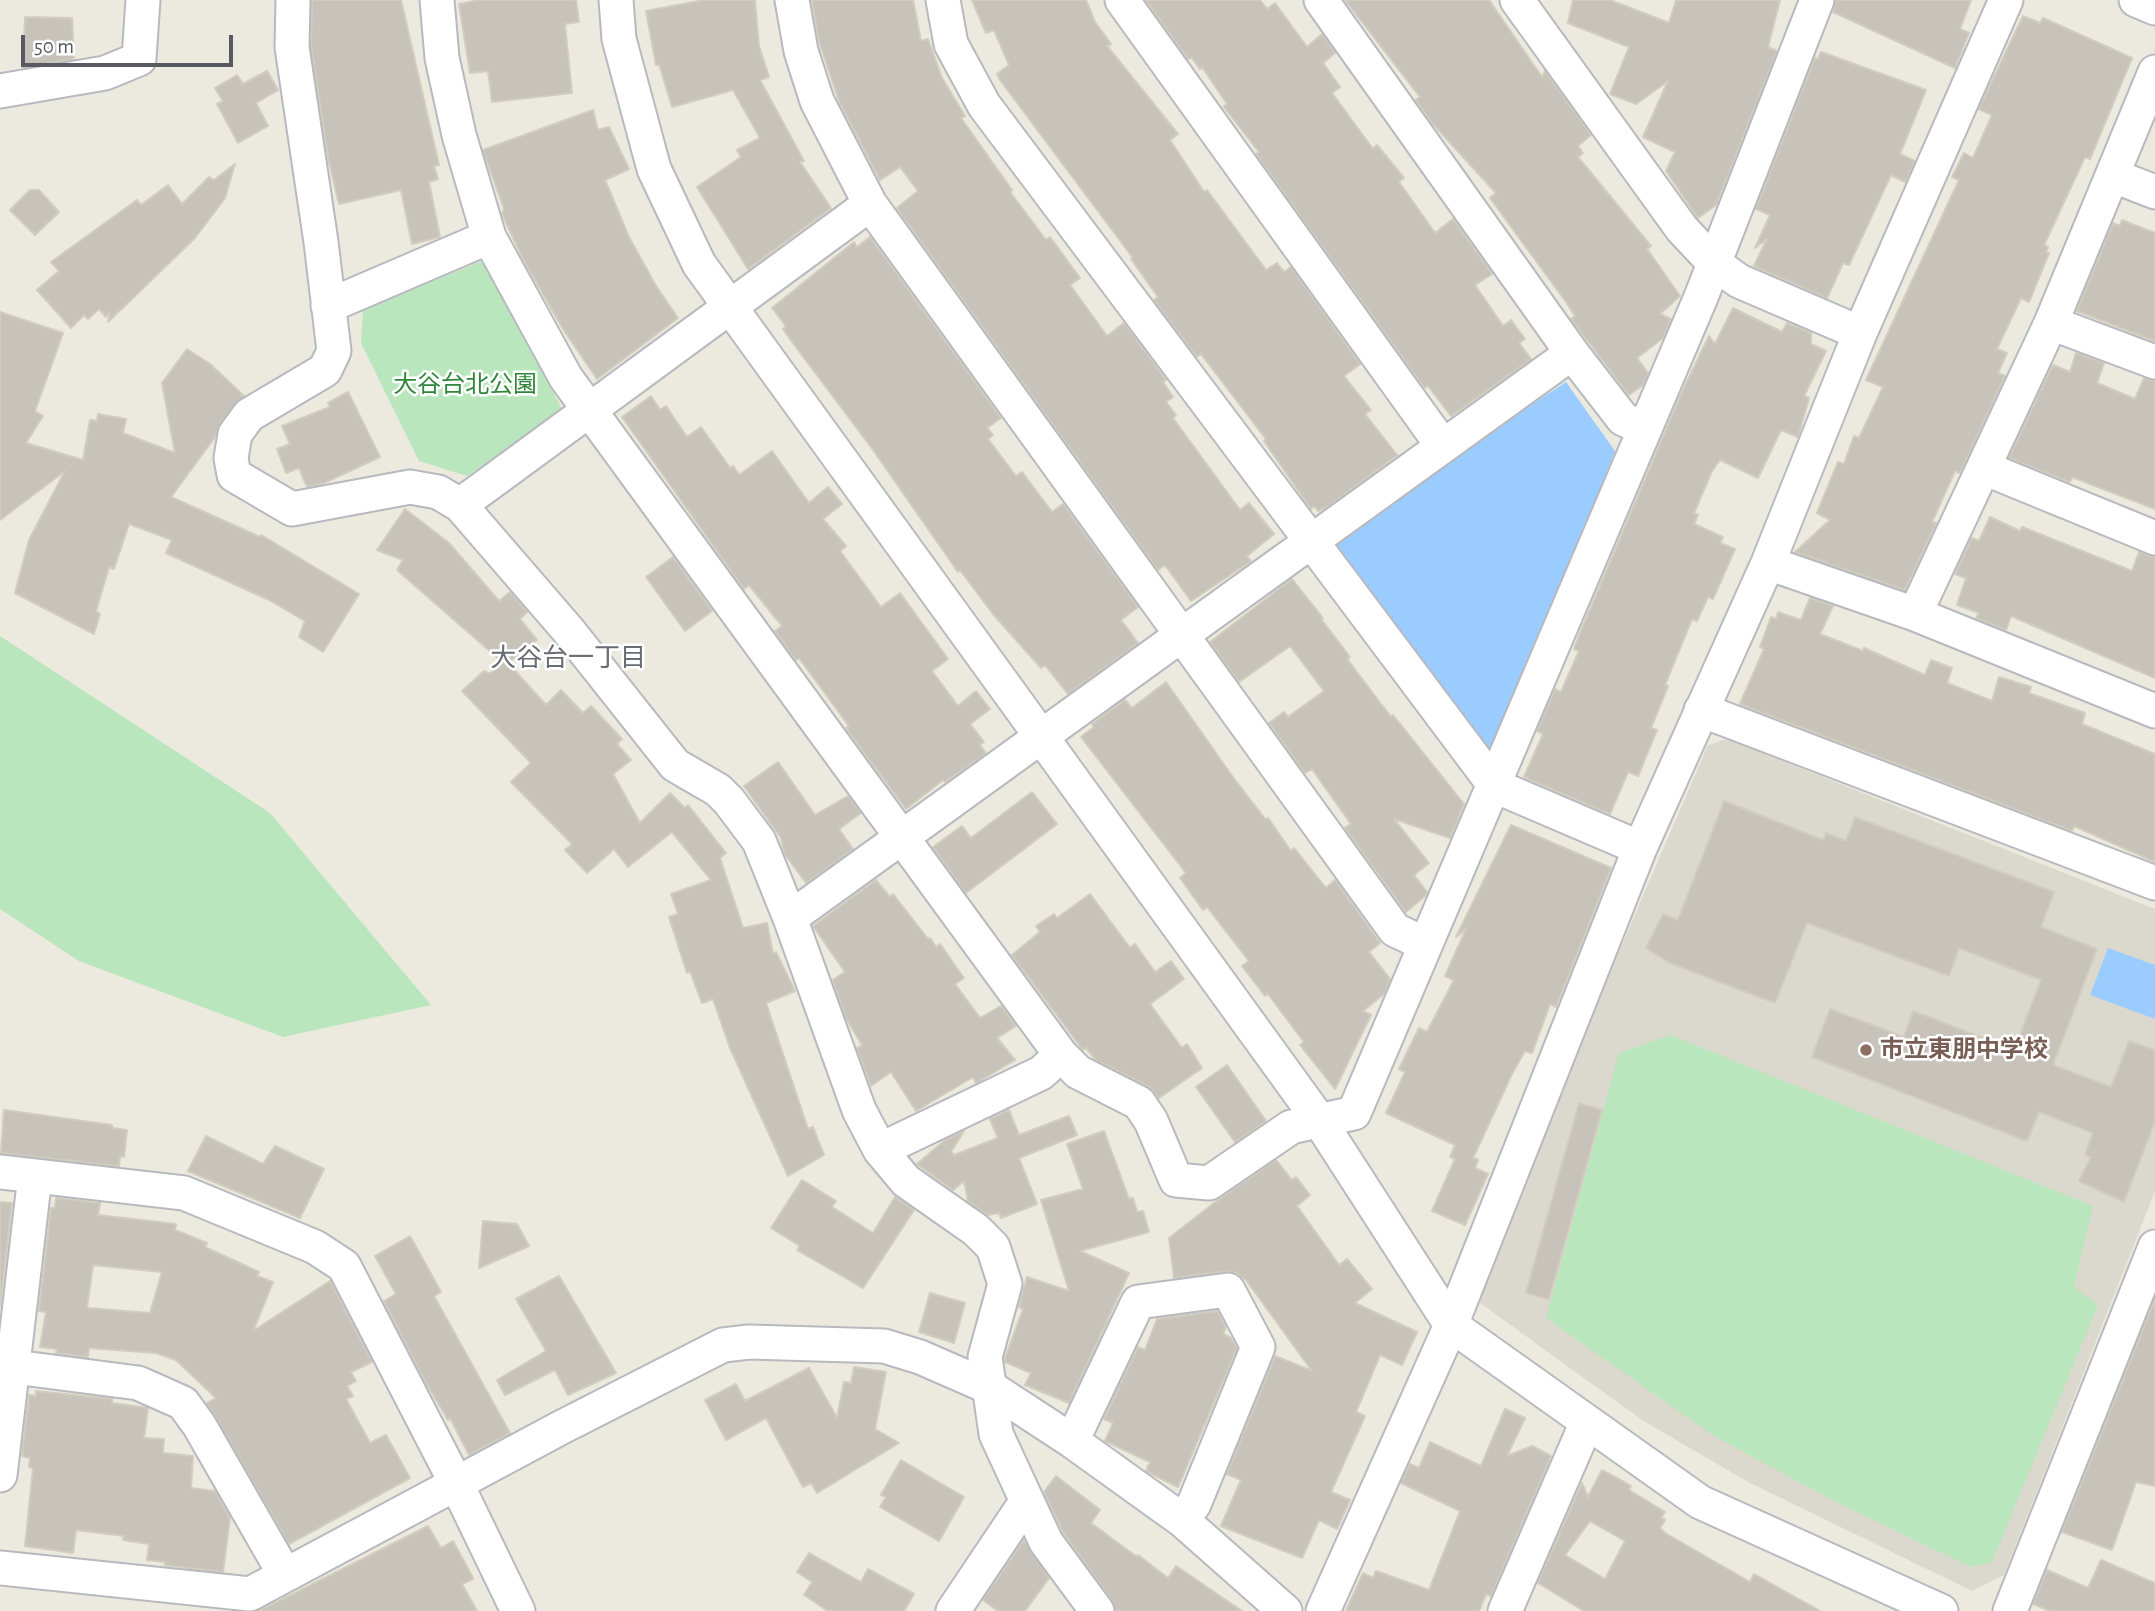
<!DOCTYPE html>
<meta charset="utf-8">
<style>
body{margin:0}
#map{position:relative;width:2155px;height:1611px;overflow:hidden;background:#eceade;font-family:"Alegreya Sans",sans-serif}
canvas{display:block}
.scale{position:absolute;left:21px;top:35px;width:212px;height:32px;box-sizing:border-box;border:4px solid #575b61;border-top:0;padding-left:9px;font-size:21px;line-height:24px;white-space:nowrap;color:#575b61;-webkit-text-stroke:5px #fff;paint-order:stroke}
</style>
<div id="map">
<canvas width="2155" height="1611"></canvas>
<div class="scale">50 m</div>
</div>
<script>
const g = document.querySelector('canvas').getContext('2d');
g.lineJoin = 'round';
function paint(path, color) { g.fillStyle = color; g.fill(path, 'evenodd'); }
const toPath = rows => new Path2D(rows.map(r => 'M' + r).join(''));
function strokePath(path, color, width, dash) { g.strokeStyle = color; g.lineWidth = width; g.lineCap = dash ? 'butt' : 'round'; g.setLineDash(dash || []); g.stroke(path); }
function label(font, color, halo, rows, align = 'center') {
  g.font = font + ' "Alegreya Sans","Noto Sans JP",sans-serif'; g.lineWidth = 5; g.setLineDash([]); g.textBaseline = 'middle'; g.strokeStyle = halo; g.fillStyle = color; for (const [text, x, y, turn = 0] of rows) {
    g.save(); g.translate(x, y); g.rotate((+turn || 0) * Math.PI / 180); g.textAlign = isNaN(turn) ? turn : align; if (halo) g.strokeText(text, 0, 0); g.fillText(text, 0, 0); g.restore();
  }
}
paint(toPath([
 [1727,739,2155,909,2155,1191,2004,1575,1972,1591,1748,1482,1642,1420,1480,1303,1476,1289,1491,1249,1708,745]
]), '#dbd9cd');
paint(toPath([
 [482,261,563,411,467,476,419,461,361,343,363,310],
 [0,636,270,813,431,1005,283,1037,79,961,0,909],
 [1670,1035,2093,1206,2074,1287,2098,1305,1992,1562,1971,1567,1838,1503,1714,1436,1546,1318,1619,1053]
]), '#b9e6bc');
paint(toPath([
 [1566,382,1615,451,1493,769,1323,541],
 [2108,948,2155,965,2155,1019,2090,995]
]), '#9bccff');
const building = toPath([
 [312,0,401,0,439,165,434,166,438,179,429,182,440,237,412,244,401,190,339,204,329,162,311,46,312,0],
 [479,0,576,0,579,22,565,24,572,93,492,102,488,71,470,73,459,4,479,0],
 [704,0,755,0,759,46,769,77,760,80,804,161,800,162,831,208,748,269,697,187,741,157,737,150,760,138,733,90,672,107,659,64,656,65,646,11,704,0],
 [812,0,913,0,921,41,928,39,942,78,965,116,961,118,1012,190,1010,192,1046,240,1050,237,1080,278,1070,285,1107,336,1124,323,1166,380,1163,382,1173,397,1166,402,1176,415,1173,418,1240,510,1249,503,1274,534,1247,556,1251,561,1191,601,1165,565,1158,570,901,214,897,208,918,191,900,167,880,180,839,101,819,41,812,0],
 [972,0,1086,0,1095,22,1111,44,1107,46,1178,134,1170,140,1204,192,1207,190,1266,270,1277,263,1284,272,1291,267,1360,364,1344,376,1371,410,1365,414,1397,455,1327,507,1318,511,1314,506,1311,509,1264,441,1266,439,1201,354,1197,357,1154,300,1158,297,1131,259,1133,258,1000,80,997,74,1009,65,994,30,986,33,972,0],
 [1146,0,1260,0,1267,9,1275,3,1307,47,1322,34,1335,53,1323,63,1340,87,1332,93,1373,149,1377,145,1404,178,1399,182,1435,233,1453,219,1492,274,1475,285,1503,326,1511,320,1525,339,1519,343,1531,359,1451,416,1428,386,1425,388,1416,376,1256,154,1259,152,1224,107,1227,104,1202,67,1200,69,1191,57,1188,59,1146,0],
 [1345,0,1489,0,1542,77,1545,71,1591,135,1578,146,1583,153,1578,157,1651,246,1647,249,1680,296,1660,314,1671,319,1663,338,1637,358,1648,373,1643,385,1629,395,1571,319,1575,316,1566,302,1490,198,1496,193,1433,124,1416,100,1420,97,1345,0],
 [1573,0,1610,0,1669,23,1676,0,1780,0,1768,47,1777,51,1716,205,1698,218,1666,171,1675,152,1643,137,1668,81,1636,104,1610,94,1629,47,1568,23,1573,0],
 [1836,0,1971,0,1960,29,1969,33,1955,68,1833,12,1836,0],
 [2023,16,2040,23,2043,18,2132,58,2090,159,2085,157,2044,245,2048,247,2046,252,2049,253,2029,302,2021,298,1997,349,2007,353,1998,373,2005,376,1960,473,1955,471,1932,522,1936,523,1905,590,1795,552,1830,520,1817,513,1838,462,1844,464,1854,436,1859,438,1883,387,1866,380,1959,180,1952,177,1964,153,1973,158,1992,115,1979,109,2023,16],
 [25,17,72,18,74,59,23,68,25,17],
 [1821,52,1926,90,1900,154,1915,161,1905,182,1891,175,1849,265,1843,263,1827,298,1754,266,1767,239,1755,248,1770,215,1756,209,1815,58,1818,59,1821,52],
 [267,71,278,90,256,103,268,126,238,143,217,104,223,101,215,88,237,75,243,84,267,71],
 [593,110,598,130,609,127,629,169,605,180,629,237,656,286,678,318,597,379,563,329,523,259,502,214,504,209,483,150,593,110],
 [235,164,225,198,195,238,108,322,110,312,106,317,99,309,88,319,84,315,71,328,37,290,59,271,51,262,137,200,141,205,168,185,182,204,209,177,214,180,235,164],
 [30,190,39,190,59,212,35,235,10,210,30,190],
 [2122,220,2155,233,2155,341,2077,311,2113,223,2120,226,2122,220],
 [870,237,1001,418,987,428,993,435,988,439,1016,476,1022,472,1052,512,1063,504,1138,607,1121,620,1138,643,1068,694,1045,665,1041,668,993,614,960,570,958,572,871,447,795,346,783,329,786,326,772,308,854,242,857,247,870,237],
 [1733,308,1782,332,1787,323,1811,333,1811,344,1826,351,1804,396,1809,398,1798,437,1781,430,1758,478,1720,460,1712,471,1694,513,1698,515,1694,524,1723,537,1720,543,1735,549,1713,599,1708,597,1697,621,1692,619,1665,685,1668,686,1651,728,1657,730,1638,776,1628,772,1610,814,1524,777,1543,734,1537,731,1555,689,1561,692,1579,651,1574,649,1580,633,1682,392,1709,336,1715,344,1733,308],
 [0,312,63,333,35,411,43,416,26,443,83,460,90,420,97,421,98,414,126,419,123,433,175,453,162,383,187,349,210,364,244,396,220,423,215,437,171,497,260,537,261,535,359,594,323,652,299,637,305,621,269,600,166,553,172,540,129,524,114,569,109,567,96,611,100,614,94,634,15,593,29,540,65,471,0,520,0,312],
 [2076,353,2104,363,2097,383,2135,399,2144,378,2155,381,2155,509,2072,477,2070,482,2009,458,2053,365,2070,372,2076,353],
 [348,392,380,457,324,483,307,487,299,468,286,473,277,449,290,444,282,426,330,407,328,403,348,392],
 [651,396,660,410,666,406,687,437,701,427,730,468,733,466,739,475,772,451,809,503,828,487,842,504,823,519,846,546,840,551,881,607,900,593,948,659,932,671,958,706,976,691,990,709,970,724,984,742,980,745,986,753,945,782,943,780,906,809,846,728,849,726,799,658,796,660,775,631,782,626,749,585,744,589,622,417,651,396],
 [405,509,449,543,499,601,510,592,527,612,520,619,537,640,508,663,546,705,561,690,583,713,591,706,622,739,617,744,631,760,613,774,640,823,670,793,685,808,688,805,726,853,720,858,743,928,767,923,773,954,776,952,795,991,766,1003,808,1129,813,1127,824,1155,788,1176,730,1048,713,999,702,1003,690,971,687,973,669,917,678,914,671,894,711,880,672,832,628,867,614,849,587,873,565,850,572,844,511,782,531,763,462,691,484,671,490,674,500,660,397,570,403,560,377,550,405,509],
 [1990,517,2020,531,2022,527,2132,571,2139,552,2155,557,2155,678,2011,616,2006,630,1976,618,1979,613,1957,605,1966,578,1955,574,1972,538,1979,541,1990,517],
 [673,557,712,611,685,631,646,577,673,557],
 [1292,579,1323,618,1321,619,1350,657,1347,659,1391,717,1393,715,1464,804,1450,838,1394,819,1429,863,1414,875,1427,892,1425,896,1406,912,1345,828,1351,824,1312,769,1305,773,1269,723,1284,712,1288,717,1324,691,1290,646,1239,682,1210,642,1292,579],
 [1810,598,1833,606,1820,634,1863,651,1864,648,1925,675,1931,660,1952,668,1947,683,1992,701,1999,677,2031,687,2029,693,2085,713,2082,724,2155,754,2155,862,2074,826,2072,831,1740,704,1764,649,1760,647,1771,617,1776,619,1778,612,1801,620,1810,598],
 [1166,682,1235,780,1266,820,1268,818,1291,851,1294,848,1326,888,1335,880,1380,943,1369,952,1390,979,1384,994,1363,1011,1371,1015,1335,1089,1300,1045,1304,1042,1268,994,1265,996,1242,966,1249,961,1207,907,1203,910,1180,878,1186,873,1081,737,1094,727,1092,724,1125,700,1132,708,1166,682],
 [778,762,815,815,848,796,861,813,839,829,853,849,806,883,784,853,781,838,744,786,778,762],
 [1032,792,1057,824,966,893,933,847,962,826,971,838,1032,792],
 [1724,801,1823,840,1826,833,1846,841,1855,817,2054,892,2041,927,2097,949,2053,1065,2111,1087,2129,1041,2155,1050,2155,1121,2124,1202,2079,1181,2091,1157,2085,1154,2093,1133,2039,1112,2027,1141,1812,1057,1830,1009,1904,1037,1913,1011,2014,1050,2041,980,1959,948,1949,976,1807,923,1775,1003,1670,963,1646,948,1663,914,1678,920,1724,801],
 [1511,825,1611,868,1556,1007,1550,1004,1532,1053,1525,1051,1512,1074,1473,1158,1478,1160,1475,1168,1488,1174,1465,1225,1432,1211,1455,1159,1450,1157,1455,1145,1386,1113,1405,1072,1399,1069,1419,1028,1427,1032,1454,980,1445,976,1466,929,1456,937,1511,825],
 [876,880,890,897,893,894,928,939,930,938,936,947,940,944,964,978,955,984,980,1018,1001,1006,1016,1026,997,1038,1015,1060,976,1083,973,1077,916,1111,891,1072,871,1086,857,1048,862,1045,846,1018,833,980,845,972,813,926,876,880],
 [1090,894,1130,948,1135,944,1155,972,1171,961,1184,979,1150,1004,1182,1048,1187,1044,1202,1068,1159,1098,1148,1086,1096,1060,1086,1048,1083,1050,1012,955,1040,932,1036,926,1054,914,1057,918,1090,894],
 [1227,1065,1266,1121,1235,1142,1196,1087,1227,1065],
 [1579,1103,1602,1110,1549,1299,1526,1293,1579,1103],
 [4,1110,112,1125,112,1128,127,1130,124,1157,120,1156,119,1166,1,1153,4,1110],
 [1009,1110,1019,1135,1069,1116,1077,1135,1019,1158,1037,1204,1001,1218,999,1213,988,1215,968,1201,964,1181,953,1190,917,1164,944,1141,964,1131,951,1152,954,1155,998,1138,990,1119,1009,1110],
 [1104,1131,1129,1199,1133,1198,1137,1212,1143,1211,1149,1232,1080,1251,1129,1273,1069,1403,1025,1385,1031,1373,1005,1362,1005,1358,1023,1309,1019,1307,1027,1277,1069,1291,1041,1200,1083,1189,1067,1144,1104,1131],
 [206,1136,263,1164,275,1146,324,1169,300,1218,188,1171,206,1136],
 [1276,1160,1292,1180,1296,1177,1310,1195,1297,1206,1339,1265,1347,1259,1372,1289,1355,1303,1417,1332,1402,1365,1380,1355,1356,1412,1365,1416,1331,1492,1350,1500,1337,1529,1319,1520,1302,1558,1221,1526,1241,1480,1227,1474,1275,1356,1312,1371,1246,1280,1237,1273,1225,1271,1174,1278,1169,1238,1218,1200,1276,1160],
 [802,1180,836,1201,832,1207,873,1233,895,1197,914,1210,863,1288,797,1250,800,1246,771,1228,802,1180],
 [56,1198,100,1203,98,1215,176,1224,175,1230,207,1243,205,1247,259,1272,257,1276,273,1282,253,1331,330,1281,372,1362,351,1372,356,1381,347,1386,353,1396,346,1399,370,1443,386,1435,410,1478,289,1544,207,1403,216,1398,176,1360,156,1353,89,1348,88,1357,56,1353,57,1349,40,1347,46,1312,39,1311,51,1208,55,1208,56,1198],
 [93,1265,162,1272,150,1313,87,1308,93,1265],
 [0,1202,12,1203,0,1306,0,1202],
 [483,1221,517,1224,529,1246,479,1268,483,1221],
 [410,1236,441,1292,434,1296,510,1433,469,1455,450,1418,448,1420,425,1381,384,1301,396,1294,375,1256,410,1236],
 [559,1276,616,1373,568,1395,555,1370,505,1395,497,1380,546,1351,516,1299,559,1276],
 [930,1293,965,1303,954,1343,919,1332,930,1293],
 [2155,1299,2155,1486,2136,1482,2112,1550,2062,1532,2155,1299],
 [1217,1311,1226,1327,1223,1334,1231,1338,1237,1348,1178,1487,1146,1471,1150,1462,1105,1441,1113,1423,1104,1419,1138,1347,1145,1350,1157,1319,1217,1311],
 [854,1367,886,1372,875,1429,899,1443,817,1493,811,1483,803,1487,766,1418,726,1440,705,1400,736,1384,745,1401,809,1368,837,1418,844,1382,851,1383,854,1367],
 [36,1391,112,1399,112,1403,148,1408,144,1438,164,1439,163,1453,193,1456,191,1488,215,1491,230,1518,223,1572,165,1565,165,1562,147,1560,149,1544,123,1540,124,1536,76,1530,73,1553,25,1546,33,1468,29,1467,30,1458,22,1456,29,1395,36,1396,36,1391],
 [1505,1409,1525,1418,1507,1456,1532,1446,1551,1456,1491,1596,1486,1594,1479,1611,1346,1611,1363,1573,1373,1578,1376,1571,1429,1590,1460,1511,1401,1483,1410,1464,1419,1468,1430,1442,1481,1466,1505,1409],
 [901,1460,964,1497,939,1541,880,1507,886,1497,881,1495,901,1460],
 [1602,1470,1631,1486,1629,1490,1665,1512,1661,1518,1665,1520,1660,1528,1665,1533,1750,1582,1754,1574,1820,1611,1584,1611,1538,1583,1582,1483,1588,1497,1602,1470],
 [1590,1521,1625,1541,1605,1579,1565,1555,1590,1521],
 [1056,1476,1100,1510,1091,1523,1137,1557,1138,1555,1168,1578,1176,1566,1242,1611,1116,1611,1112,1600,1063,1532,1044,1492,1056,1476],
 [428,1526,441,1548,453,1541,472,1576,473,1579,462,1584,477,1611,259,1611,428,1526],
 [1024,1540,1049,1578,1025,1611,998,1611,983,1600,1024,1540],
 [809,1553,861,1582,868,1569,914,1594,904,1611,828,1611,804,1595,812,1582,797,1572,809,1553],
 [2101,1560,2155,1583,2155,1611,2050,1611,2033,1604,2047,1570,2088,1588,2101,1560]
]);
paint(building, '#c7c3bb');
strokePath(building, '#d1ccbd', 2);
const minor = toPath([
 [293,0,292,47,321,242,334,351,325,370,249,415,235,434,231,458,234,475,292,509,410,487,438,492,460,505,568,630,675,765,718,790,729,801,759,841,790,918,859,1110,880,1150,906,1181,976,1230,993,1247,1005,1284,985,1357,996,1434,1046,1542,1097,1611],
 [437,0,442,58,459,135,489,237,566,378,1061,1055,1078,1072,1139,1103,1151,1121,1176,1180,1209,1183,1291,1127,1354,1113,1701,297,1817,0],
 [616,0,619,39,654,169,699,264,1319,1120,1451,1325,1700,1502,1941,1611],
 [792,0,801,51,817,101,870,204,1395,930,1425,944],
 [943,0,951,44,984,105,1495,786,1640,848],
 [1122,0,1442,445],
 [1321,0,1572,353,1623,419,1643,428],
 [1517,0,1682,229,1714,263,1739,281,1860,333],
 [2136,0,2155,8],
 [0,91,105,73,139,59,143,0],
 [2114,176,2155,192],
 [328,306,489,237],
 [2051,323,2155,362],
 [1984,468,2155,538],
 [460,505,870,204],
 [1768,563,1915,614,2155,711],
 [1915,614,2051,323,2155,72],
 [1701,710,2155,883],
 [790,918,1572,353],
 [880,1150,1041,1073,1061,1055],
 [0,1172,184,1193,315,1247,344,1266,457,1485,518,1611],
 [0,1365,138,1383,183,1403,199,1425,284,1573],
 [1072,1441,1138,1302,1228,1290,1258,1347,1194,1504,1182,1520],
 [0,1475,35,1176],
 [0,1568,250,1594,562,1427,723,1345,749,1342,884,1346,920,1357,991,1388,1072,1441,1182,1520,1285,1611],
 [953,1611,1026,1502],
 [1323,1611,1451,1325,1640,848,1768,563,1860,333,2006,0],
 [1505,1611,1587,1422],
 [2010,1611,2155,1247]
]);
strokePath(minor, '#b7b9bf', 37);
strokePath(minor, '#fff', 33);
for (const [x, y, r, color] of [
 [1866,1050,7,"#8d6e63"]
]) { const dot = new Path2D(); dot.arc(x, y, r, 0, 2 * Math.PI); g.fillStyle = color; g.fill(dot); strokePath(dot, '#fff', 2.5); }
label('24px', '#30873b', '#fff', [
 ["大谷台北公園",465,385]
]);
label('bold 24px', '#785e54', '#fff', [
 ["市立東朋中学校",1880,1050]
], 'left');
label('26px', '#686d73', '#fff', [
 ["大谷台一丁目",568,658]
]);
</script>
